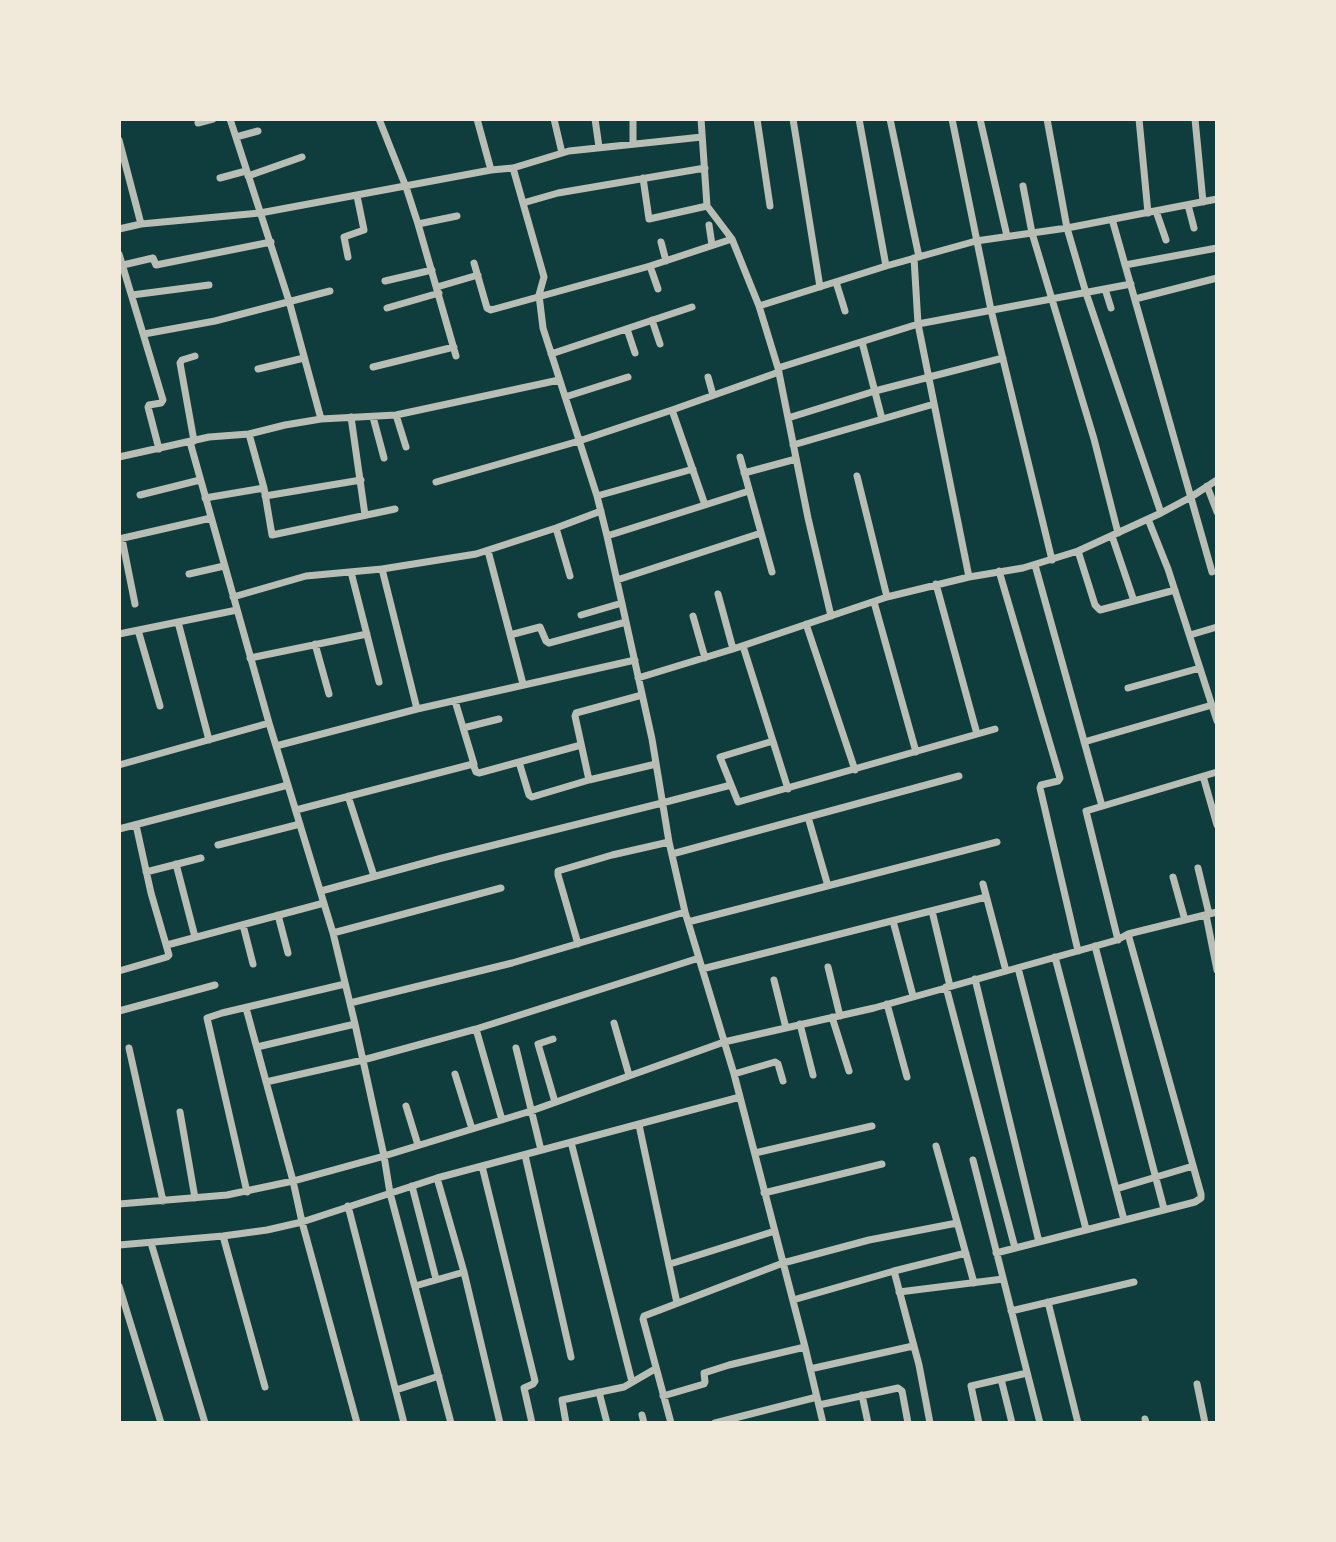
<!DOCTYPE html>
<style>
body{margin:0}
#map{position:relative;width:1336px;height:1542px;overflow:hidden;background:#0f3d3e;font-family:"Alegreya Sans",sans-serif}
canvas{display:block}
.frame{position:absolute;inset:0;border:121px solid #f1e9da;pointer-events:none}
</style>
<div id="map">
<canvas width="1336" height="1542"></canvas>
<div class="frame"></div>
</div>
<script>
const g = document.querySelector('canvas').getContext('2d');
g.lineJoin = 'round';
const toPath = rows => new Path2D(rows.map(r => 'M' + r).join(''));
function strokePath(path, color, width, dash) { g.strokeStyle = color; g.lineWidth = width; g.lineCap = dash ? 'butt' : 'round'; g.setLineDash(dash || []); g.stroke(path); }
strokePath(toPath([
 [230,119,289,301,321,419],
 [379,119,406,187,418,224,456,356],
 [477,119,491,170],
 [554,119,562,153],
 [595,119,599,147],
 [633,119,633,143],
 [701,119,707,206,732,239,759,306,778,368,808,518,831,616],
 [757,119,770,206],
 [793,119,820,287],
 [859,119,886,266],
 [890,119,919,257],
 [952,119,991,310,1052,560],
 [980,119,1007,236],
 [1047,119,1067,228,1086,293,1161,513],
 [1139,119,1148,213],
 [1195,119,1203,202],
 [198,123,213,119],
 [236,137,258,131],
 [119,140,141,224],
 [513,168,544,277,539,295,543,328,597,496,607,536,652,739,669,842,685,912,734,1074,805,1347,823,1423],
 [248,176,302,157],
 [220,178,246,171],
 [643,178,649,219,707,206],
 [1023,186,1032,233,1094,439,1118,533],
 [523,203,558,193,705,168],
 [1188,205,1194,228],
 [1156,211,1166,240],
 [1112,219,1212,572],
 [418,224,457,216],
 [709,225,712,245],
 [119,229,141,224,260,213,491,170,513,168,569,151,702,137],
 [661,242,666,261],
 [119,254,163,400,161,403,149,405,148,407,159,449],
 [348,257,344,237,364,230,357,196],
 [914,258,918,324,969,577],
 [474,263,487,308,491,310,650,266,732,239],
 [123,265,153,258,156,265,271,242],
 [1125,265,1217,248],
 [650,266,658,289],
 [385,281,432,270],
 [836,282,845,311],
 [437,287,478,275],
 [1105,289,1111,308],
 [132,295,209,285],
 [1135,299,1217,278],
 [759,306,886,266,976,241,1067,228,1217,199],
 [387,308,439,293],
 [652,320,660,344],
 [627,329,635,353],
 [144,334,215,321,330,291],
 [862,342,882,419],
 [551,354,692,307],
 [373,367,454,347],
 [778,368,918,324,1131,284],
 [258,369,304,358],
 [708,377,713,395],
 [565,397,628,377],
 [672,410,705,505],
 [396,415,406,447],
 [351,417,365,515],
 [373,417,384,458],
 [788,418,875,391,1003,358],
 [249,434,264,488,272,535,395,509],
 [194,441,180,363,182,360,195,356],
 [190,442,269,723,333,933,355,1024,384,1156,390,1193,451,1423],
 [793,445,934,404],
 [119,457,209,437,249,434,285,425,321,419,396,415,559,380],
 [740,457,772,572],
 [744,473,796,459],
 [857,476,887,597],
 [436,482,579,441,672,410,779,372],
 [1207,486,1217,512],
 [140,495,200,480],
 [265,496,361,480],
 [597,496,693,469],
 [205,498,264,488],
 [1148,519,1168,569,1217,721],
 [556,528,570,576],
 [607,536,749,491],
 [1112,536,1134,601],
 [119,539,211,518],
 [122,539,135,604],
 [488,551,523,684],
 [1078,551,1095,605,1100,610,1175,590],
 [1035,565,1102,806],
 [382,569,417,709],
 [999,571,1060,778,1058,781,1041,785,1040,788,1078,951],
 [351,572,379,682],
 [189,574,224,566],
 [617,580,761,533],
 [936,584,977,734],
 [718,594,733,649],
 [233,597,306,576,382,569,476,554,556,528,601,511],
 [874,602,916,752],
 [581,615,622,603],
 [693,616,705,658],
 [178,622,209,740],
 [806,624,855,770],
 [138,630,160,706],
 [119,634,237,610],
 [510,635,540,627,546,641,549,643,626,622],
 [1190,635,1217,627],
 [315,644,329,694],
 [743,646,788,789],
 [250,658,367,634],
 [638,678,733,649,887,597,969,577,1023,568,1078,551,1161,513,1191,497,1217,480],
 [1128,688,1200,668],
 [455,701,474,764],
 [463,728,499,719],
 [773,741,720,757,738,802,995,729],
 [1084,742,1212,705],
 [276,746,417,709,635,660],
 [519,762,529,795,532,797,589,780,656,764],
 [119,765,269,723],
 [1203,776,1217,825],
 [589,780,575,716,576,713,642,695],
 [348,796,374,876],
 [296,810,473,764,476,772,479,773,581,745],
 [808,817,828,886],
 [119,829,288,785],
 [218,845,300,824],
 [672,854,959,776],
 [176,864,195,937],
 [1198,868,1209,914],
 [146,872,201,858],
 [1173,877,1185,920],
 [983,884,1006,971],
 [321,891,442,858,662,803,731,785],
 [932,911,950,986],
 [278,915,288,953],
 [1206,915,1217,970],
 [893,921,913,996],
 [688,922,997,842],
 [243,925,253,964],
 [333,933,501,888],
 [1118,940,1086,811,1217,772],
 [578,944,558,875,558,871,612,855,669,842],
 [167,945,324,903],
 [1095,946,1164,1209],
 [1055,957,1124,1220],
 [828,967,840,1016],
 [1018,968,1086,1229],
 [702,969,986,897],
 [119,971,167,957,169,955,151,893,136,825],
 [975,979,1039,1242],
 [774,980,786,1028],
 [946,987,1015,1248],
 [350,1003,512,963,685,912],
 [887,1004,907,1077],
 [246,1008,293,1181,302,1222,357,1423],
 [119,1011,215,985],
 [832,1017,849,1071],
 [614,1023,629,1075],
 [800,1024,813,1075],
 [476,1029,502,1120],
 [553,1039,538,1044,555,1102],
 [257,1047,355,1024],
 [129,1048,163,1201],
 [516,1048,541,1150],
 [455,1074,472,1129],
 [734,1074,775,1062,778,1064,783,1081],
 [266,1082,363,1060,476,1029,699,958],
 [406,1106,418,1145],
 [180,1112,195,1198],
 [639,1125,677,1303],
 [571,1142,632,1382],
 [936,1146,974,1283],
 [755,1153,872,1126],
 [525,1155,571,1357],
 [973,1160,1040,1423],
 [482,1166,535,1381,533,1384,524,1388,532,1423],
 [437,1178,464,1272,500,1423],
 [412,1186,436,1279],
 [1116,1189,1193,1166],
 [247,1192,207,1018,222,1013,345,984],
 [764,1193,882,1164],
 [119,1204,227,1195,293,1181,384,1156,531,1111,724,1042,874,1008,1117,940,1128,934,1217,912],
 [348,1206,404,1423],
 [223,1236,265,1387],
 [151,1243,205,1423],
 [119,1245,223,1236,267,1230,302,1222,437,1178,740,1097],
 [996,1253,1195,1202,1201,1198,1201,1194,1128,934],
 [670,1264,775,1231],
 [894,1271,919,1365,930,1423],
 [119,1286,161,1423],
 [415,1286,464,1272],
 [899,1292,1003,1279],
 [793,1300,894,1271,966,1253],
 [1048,1302,1078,1423],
 [1011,1311,1134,1282],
 [810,1369,913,1346],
 [1001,1379,1012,1423],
 [1197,1384,1205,1423],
 [396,1390,439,1376],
 [599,1392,607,1423],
 [862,1395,868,1423],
 [663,1396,704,1384,705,1382,704,1373,729,1365,805,1347],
 [819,1405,898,1388,902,1391,908,1423],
 [642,1415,644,1423],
 [1145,1419,1146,1423],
 [566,1423,562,1400,624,1387,655,1369],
 [671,1423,643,1319,644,1316,783,1263,869,1240,957,1223],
 [715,1423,817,1397],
 [979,1423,971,1386,1027,1373]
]), '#b8beb3', 7);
</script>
